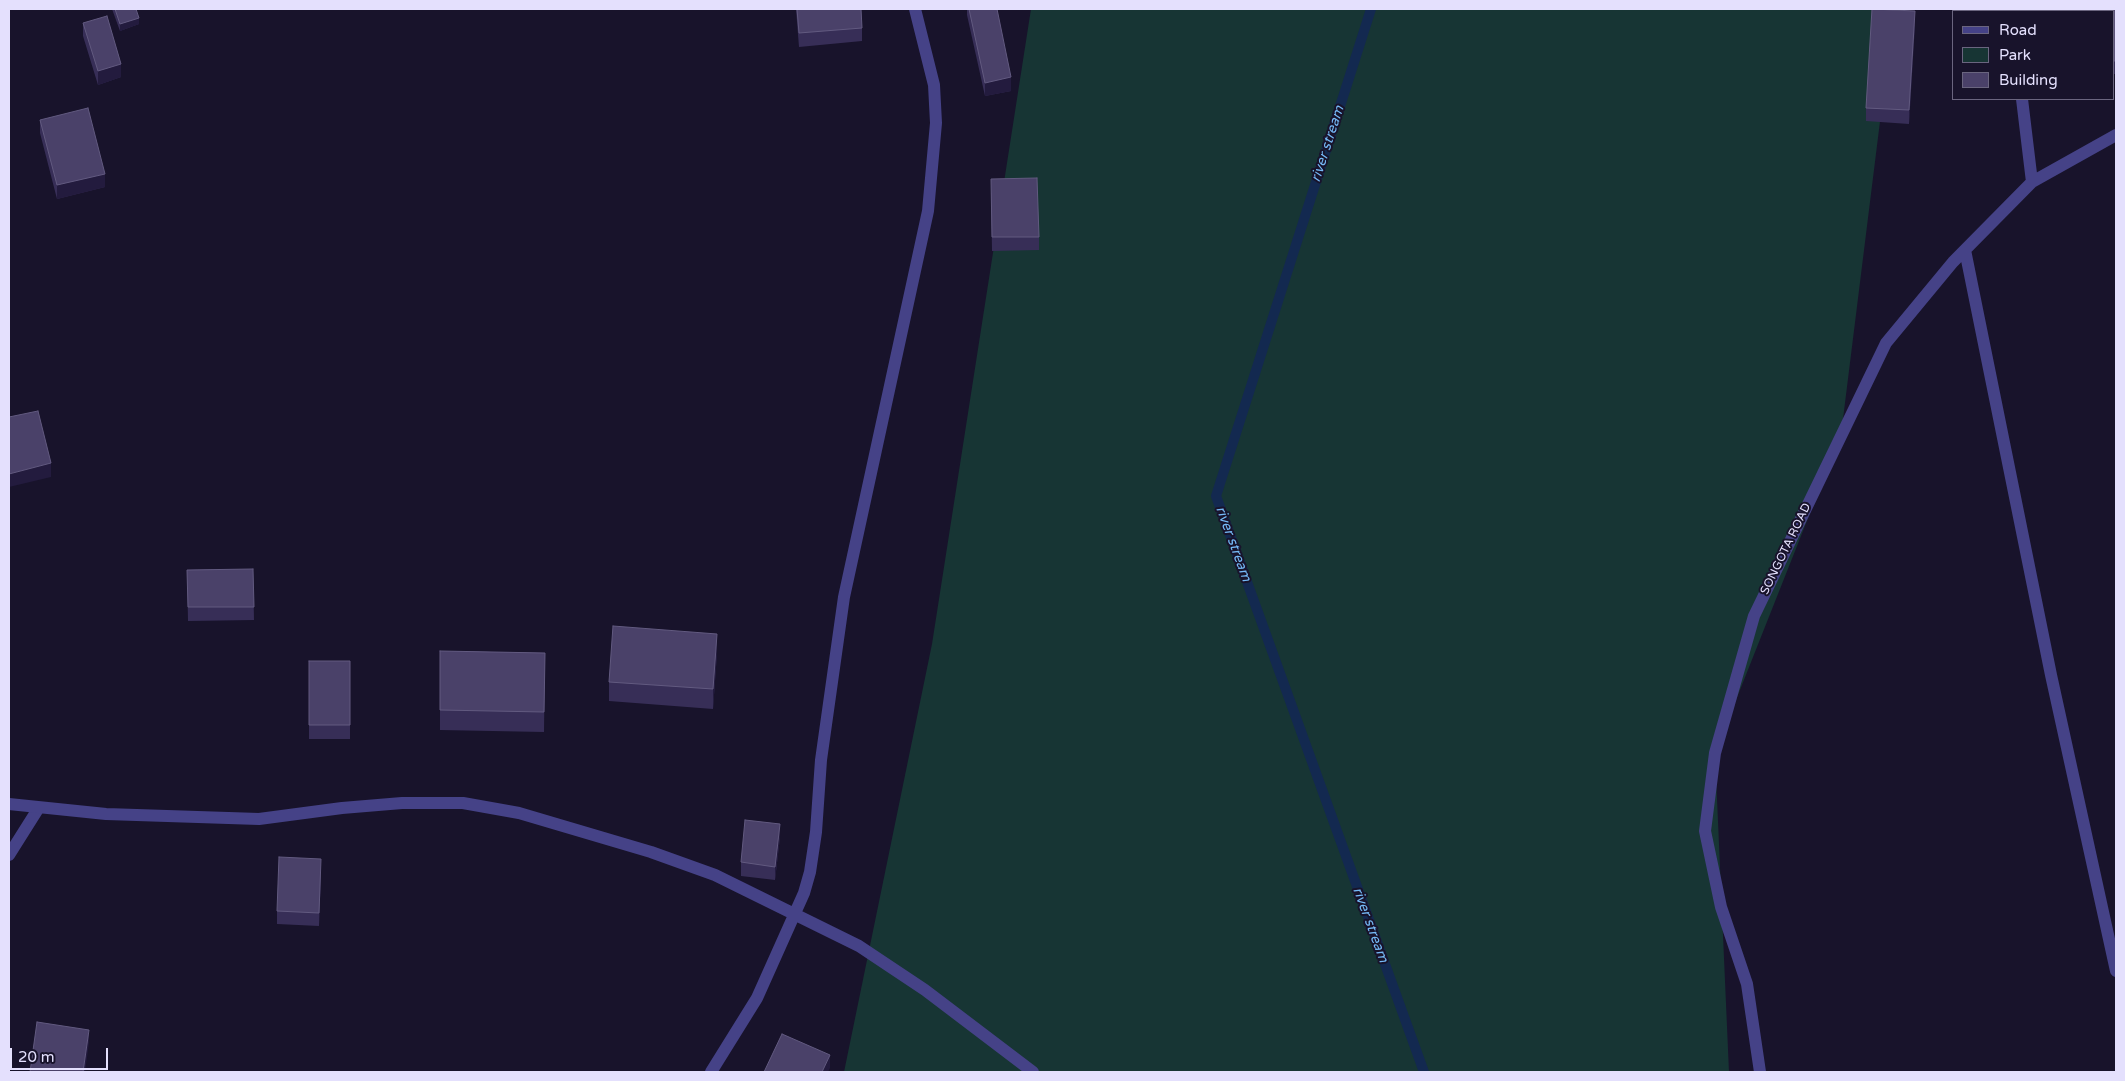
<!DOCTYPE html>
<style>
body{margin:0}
#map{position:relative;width:2125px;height:1081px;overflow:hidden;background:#18132b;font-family:"Varela Round",sans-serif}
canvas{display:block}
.frame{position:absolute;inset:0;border:10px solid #e4e0fd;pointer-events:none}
.legend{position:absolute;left:1952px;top:10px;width:162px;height:90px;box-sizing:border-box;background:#18132b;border:1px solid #6a657f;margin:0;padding:6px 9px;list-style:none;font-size:15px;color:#e4e0fd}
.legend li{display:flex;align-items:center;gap:10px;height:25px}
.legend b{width:25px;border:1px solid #6a657f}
.scale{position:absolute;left:10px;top:1048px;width:98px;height:22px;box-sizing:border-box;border:2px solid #e4e0fd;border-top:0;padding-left:6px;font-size:15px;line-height:18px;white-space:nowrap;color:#e4e0fd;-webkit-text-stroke:4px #18132b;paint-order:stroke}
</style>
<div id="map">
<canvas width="2125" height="1081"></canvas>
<div class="frame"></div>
<ul class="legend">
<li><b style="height:6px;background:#454287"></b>Road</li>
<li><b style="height:14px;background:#173534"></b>Park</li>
<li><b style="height:14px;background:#4a4169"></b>Building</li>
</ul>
<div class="scale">20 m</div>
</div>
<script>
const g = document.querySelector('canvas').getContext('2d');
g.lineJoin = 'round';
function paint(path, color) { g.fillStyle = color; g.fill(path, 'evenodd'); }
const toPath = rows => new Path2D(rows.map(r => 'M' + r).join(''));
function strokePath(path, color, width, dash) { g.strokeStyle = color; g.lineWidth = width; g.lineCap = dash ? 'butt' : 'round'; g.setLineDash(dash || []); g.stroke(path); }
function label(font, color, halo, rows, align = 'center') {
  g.font = font + ' "Varela Round",sans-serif'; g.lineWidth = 4; g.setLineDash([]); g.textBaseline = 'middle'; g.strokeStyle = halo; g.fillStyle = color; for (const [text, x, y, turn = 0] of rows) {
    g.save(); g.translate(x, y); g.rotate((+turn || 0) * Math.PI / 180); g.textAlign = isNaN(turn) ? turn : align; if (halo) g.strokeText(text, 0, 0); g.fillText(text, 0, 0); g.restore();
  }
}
paint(toPath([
 [1031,9,1894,9,1841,435,1715,753,1729,1072,844,1072,932,644]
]), '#173534');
strokePath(toPath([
 [1371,9,1216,496,1424,1072]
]), '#132950', 10);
strokePath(toPath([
 [9,855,38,809]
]), '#454287', 12);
strokePath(toPath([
 [2011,9,2012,11],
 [2022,99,2032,182],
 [1965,250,2051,675,2116,971],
 [9,804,106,814,259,819,342,808,402,803,463,803,519,813,651,852,715,875,859,946,925,990,1033,1072],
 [711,1072,757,998,804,893,810,872,816,832,821,760,844,597,928,211,936,123,934,85,915,9],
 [1760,1072,1747,984,1721,907,1705,831,1715,753,1754,616,1886,343,1953,262,2032,182,2116,135]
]), '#454287', 12);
paint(toPath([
 [112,9,136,9,139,24,120,31],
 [796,9,861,9,862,28,862,41,799,47],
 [967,9,997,9,1011,91,985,96,967,15],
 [2115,9,2115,74,2114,74,2114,11],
 [83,23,121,77,98,85,83,36],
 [1915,24,1909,124,1866,121,1866,108],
 [40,120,105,187,57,199,40,133],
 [991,192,1039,237,1039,250,992,251],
 [253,569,254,620,188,621,187,570],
 [440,651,545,653,544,732,440,730],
 [717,653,713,709,609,701,609,682],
 [309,661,350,661,350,739,309,739],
 [780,837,775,880,741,876,741,862],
 [321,872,319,926,277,924,277,911]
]), '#372e57');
paint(toPath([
 [1915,11,1915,24,1909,124,1909,110],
 [139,18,139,24,120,31,120,24],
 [121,64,121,77,98,85,98,71],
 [1011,77,1011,91,985,96,985,83],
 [105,174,105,187,57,199,57,185],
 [51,463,51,477,9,487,9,474],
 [717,634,717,653,713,709,713,689],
 [780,824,780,837,775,880,775,867],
 [321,859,321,872,319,926,319,913],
 [89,1030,89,1043,85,1072,83,1072],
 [830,1055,830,1068,828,1072,822,1072]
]), '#231b3e');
const building = toPath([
 [115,9,136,9,139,18,120,24,115,9],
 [797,9,861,9,862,28,799,33,797,9],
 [969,9,997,9,1011,77,985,83,969,9],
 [1872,9,1915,11,1909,110,1866,108,1872,9],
 [2063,9,2115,9,2115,61,2114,61,2114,11,2063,11,2063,9],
 [107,16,121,64,98,71,83,23,107,16],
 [88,108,105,174,57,185,40,120,88,108],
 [1037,178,1039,237,992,237,991,179,1037,178],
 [38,411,51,463,9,474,9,417,38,411],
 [253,569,254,607,188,607,187,570,253,569],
 [613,626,717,634,713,689,609,682,613,626],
 [440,651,545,653,544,712,440,710,440,651],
 [309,661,350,661,350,725,309,725,309,661],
 [745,820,780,824,775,867,741,862,745,820],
 [279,857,321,859,319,913,277,911,279,857],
 [37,1022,89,1030,83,1072,30,1072,37,1022],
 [782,1034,830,1055,822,1072,764,1072,782,1034]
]);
paint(building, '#4a4169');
strokePath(building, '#625a80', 1);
label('12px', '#e4e0fd', '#18132b', [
 ["SONGOTA ROAD",1786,549,-64]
]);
label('italic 14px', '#75b9f6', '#18132b', [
 ["river stream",1328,144,-72],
 ["river stream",1233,544,70],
 ["river stream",1370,925,70]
]);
</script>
